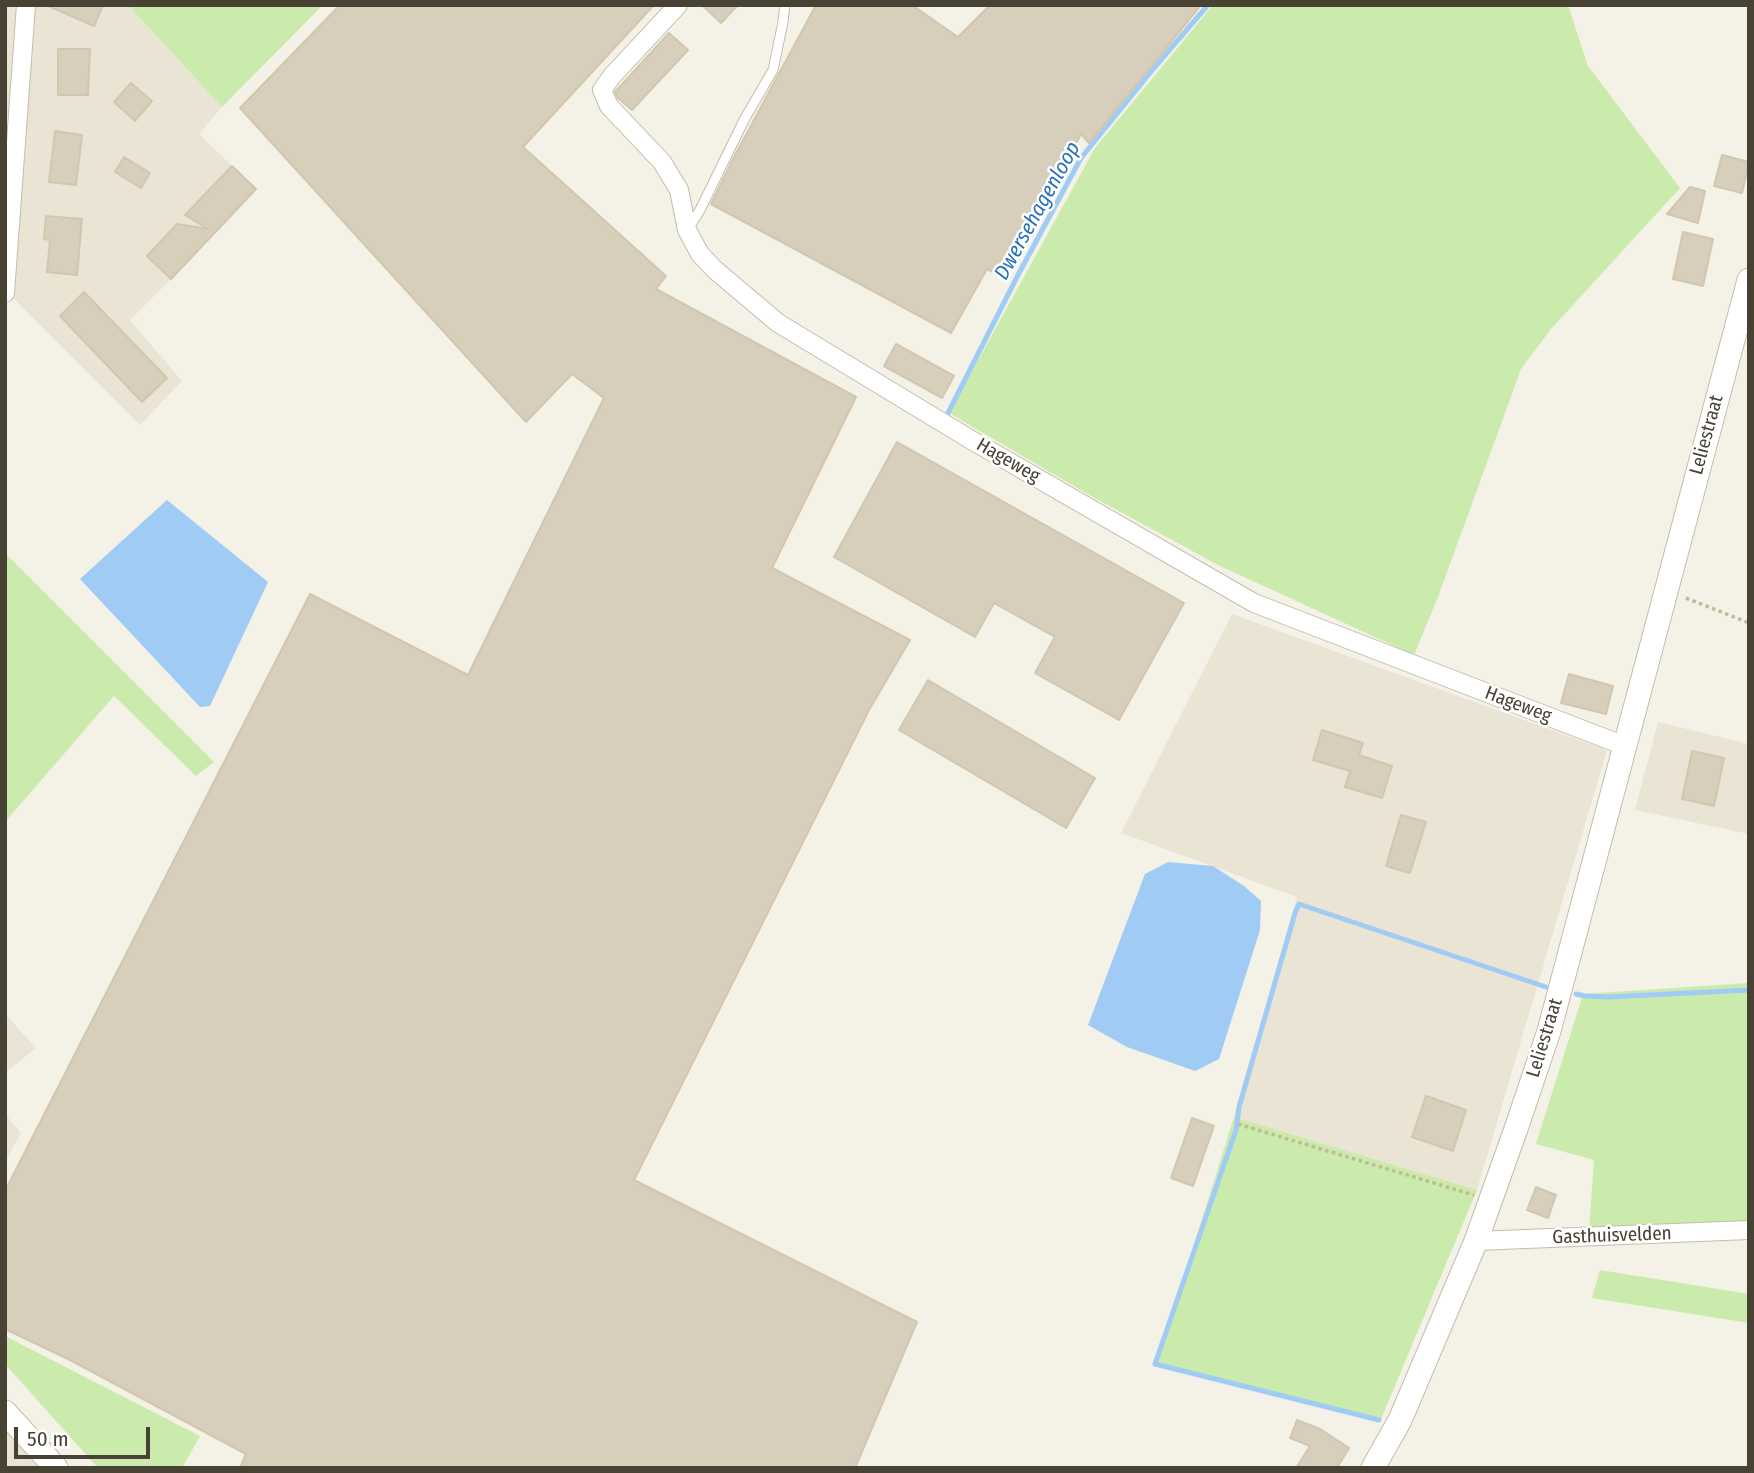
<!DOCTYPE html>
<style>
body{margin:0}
#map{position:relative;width:1754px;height:1473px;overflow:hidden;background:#f4f1e6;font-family:"Fira Sans Condensed",sans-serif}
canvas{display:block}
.frame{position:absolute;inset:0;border:7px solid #484235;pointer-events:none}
.scale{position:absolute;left:14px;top:1427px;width:136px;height:32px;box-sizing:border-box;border:4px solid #484235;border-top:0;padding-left:9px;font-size:21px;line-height:24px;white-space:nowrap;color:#484235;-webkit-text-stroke:5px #fff;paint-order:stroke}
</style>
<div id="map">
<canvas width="1754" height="1473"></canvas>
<div class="frame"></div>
<div class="scale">50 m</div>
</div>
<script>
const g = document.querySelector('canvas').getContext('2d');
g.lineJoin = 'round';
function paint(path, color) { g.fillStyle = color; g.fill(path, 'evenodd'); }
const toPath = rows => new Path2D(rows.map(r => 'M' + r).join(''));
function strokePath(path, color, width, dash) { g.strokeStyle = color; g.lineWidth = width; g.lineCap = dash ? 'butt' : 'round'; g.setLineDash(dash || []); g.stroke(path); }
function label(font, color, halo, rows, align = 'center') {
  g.font = font + ' "Fira Sans Condensed",sans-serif'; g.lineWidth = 5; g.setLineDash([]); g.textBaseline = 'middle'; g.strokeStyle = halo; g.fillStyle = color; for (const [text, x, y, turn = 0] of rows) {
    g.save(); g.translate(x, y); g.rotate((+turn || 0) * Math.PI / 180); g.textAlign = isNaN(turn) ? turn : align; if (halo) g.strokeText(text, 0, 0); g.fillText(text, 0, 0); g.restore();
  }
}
paint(toPath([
 [5,5,20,5,5,140],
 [34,5,128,5,222,107,199,134,256,189,171,279,130,320,182,381,140,425,12,297],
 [1232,614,1607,750,1477,1190,1234,1117,1297,897,1121,833],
 [1658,722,1749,744,1749,834,1635,810],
 [5,1014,36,1048,5,1073],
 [5,1114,21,1133,5,1162],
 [5,1430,42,1468,5,1468]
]), '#e9e4d4');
paint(toPath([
 [128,5,323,5,222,107],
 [1213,5,1568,5,1588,66,1680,188,1551,329,1521,369,1438,597,1414,655,1220,566,1091,496,949,413,1095,148],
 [5,553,214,762,196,776,114,696,5,822],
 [1749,983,1749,1224,1589,1232,1594,1160,1536,1144,1583,994],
 [1234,1117,1477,1190,1381,1419,1157,1363],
 [1600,1270,1749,1294,1749,1323,1592,1298],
 [5,1336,200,1436,182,1468,98,1468,5,1364]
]), '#caebac');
paint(toPath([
 [167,500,268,582,210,706,200,707,80,579],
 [1168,862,1213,866,1244,886,1261,901,1260,930,1219,1059,1195,1071,1127,1047,1088,1025,1145,874]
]), '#9fcbf5');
strokePath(toPath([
 [947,415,1018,275,1081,158,1154,68,1208,5],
 [1576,994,1585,996,1608,997,1749,990],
 [1379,1420,1155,1364,1236,1130,1239,1107,1295,913,1299,904,1546,987]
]), '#9fcbf5', 5);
const building = toPath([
 [46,5,103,5,94,26,46,5],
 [340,5,654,5,523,147,666,276,656,289,856,397,772,568,910,640,869,710,634,1180,917,1322,855,1468,240,1468,246,1454,70,1360,5,1329,5,1191,310,594,468,675,604,398,572,374,526,422,240,108,340,5],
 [702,5,738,5,721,23,702,5],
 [816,5,912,5,958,37,990,5,1201,5,1089,143,1081,134,1004,278,987,269,951,333,711,204,734,157,816,5],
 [669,33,688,50,632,110,617,97,615,92,669,33],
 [58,49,90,49,88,95,58,95,58,49],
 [131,83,152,101,135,121,114,102,131,83],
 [55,131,82,135,76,185,49,182,55,131],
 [1722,155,1749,162,1742,193,1714,186,1722,155],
 [124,157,150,173,141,188,115,172,124,157],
 [232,166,256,189,171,279,147,256,177,224,208,229,185,215,232,166],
 [1690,187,1705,191,1698,223,1667,214,1690,187],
 [46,216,82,219,77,275,47,272,50,240,44,239,46,216],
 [1683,232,1713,239,1703,286,1673,279,1683,232],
 [84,292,167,378,142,402,60,316,84,292],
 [896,344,954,376,942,398,884,366,896,344],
 [897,442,1184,603,1119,720,1035,673,1055,637,994,603,975,637,834,557,897,442],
 [1569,674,1613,686,1606,714,1561,703,1569,674],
 [928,680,1095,778,1066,828,899,730,928,680],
 [1322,730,1363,743,1359,755,1392,766,1382,798,1345,787,1350,771,1313,760,1322,730],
 [1692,751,1724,758,1714,806,1682,799,1692,751],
 [1401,815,1426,822,1410,873,1386,866,1401,815],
 [1426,1096,1466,1110,1453,1151,1412,1137,1426,1096],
 [1192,1118,1214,1126,1193,1186,1171,1178,1192,1118],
 [1536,1187,1556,1195,1548,1218,1527,1210,1536,1187],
 [1297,1420,1320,1429,1349,1448,1337,1468,1296,1468,1310,1446,1290,1438,1297,1420]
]);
paint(building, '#d7cebb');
strokePath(building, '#d2c7ae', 2);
const service = toPath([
 [688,229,700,210,744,120,773,70,783,22,785,5]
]);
const minor = toPath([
 [678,5,612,76,602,90,609,106,662,162,679,190,687,230,700,254,714,269,778,323,973,441,1254,603,1625,746],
 [5,293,26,5],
 [1476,1241,1749,1230]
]);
const tertiary = toPath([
 [5,1412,56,1468],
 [1373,1468,1400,1420,1476,1241,1517,1126,1549,1031,1749,280]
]);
strokePath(service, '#c3bdab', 11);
strokePath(minor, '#c3bdab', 20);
strokePath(tertiary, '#c3bdab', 25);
strokePath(toPath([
 [1686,598,1749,623],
 [1238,1124,1474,1195]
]), '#c3b898', 3.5, [3.5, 3.5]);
strokePath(service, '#fff', 9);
strokePath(minor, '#fff', 18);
strokePath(tertiary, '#fff', 23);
label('19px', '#484235', '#fff', [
 ["Leliestraat",1707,435,-75],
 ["Hageweg",1008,461,30],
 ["Hageweg",1518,705,21],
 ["Leliestraat",1545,1038,-73],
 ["Gasthuisvelden",1612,1236,-2]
]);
label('italic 21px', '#2770bb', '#fff', [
 ["Dwersehagenloop",1038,211,-61]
]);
</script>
